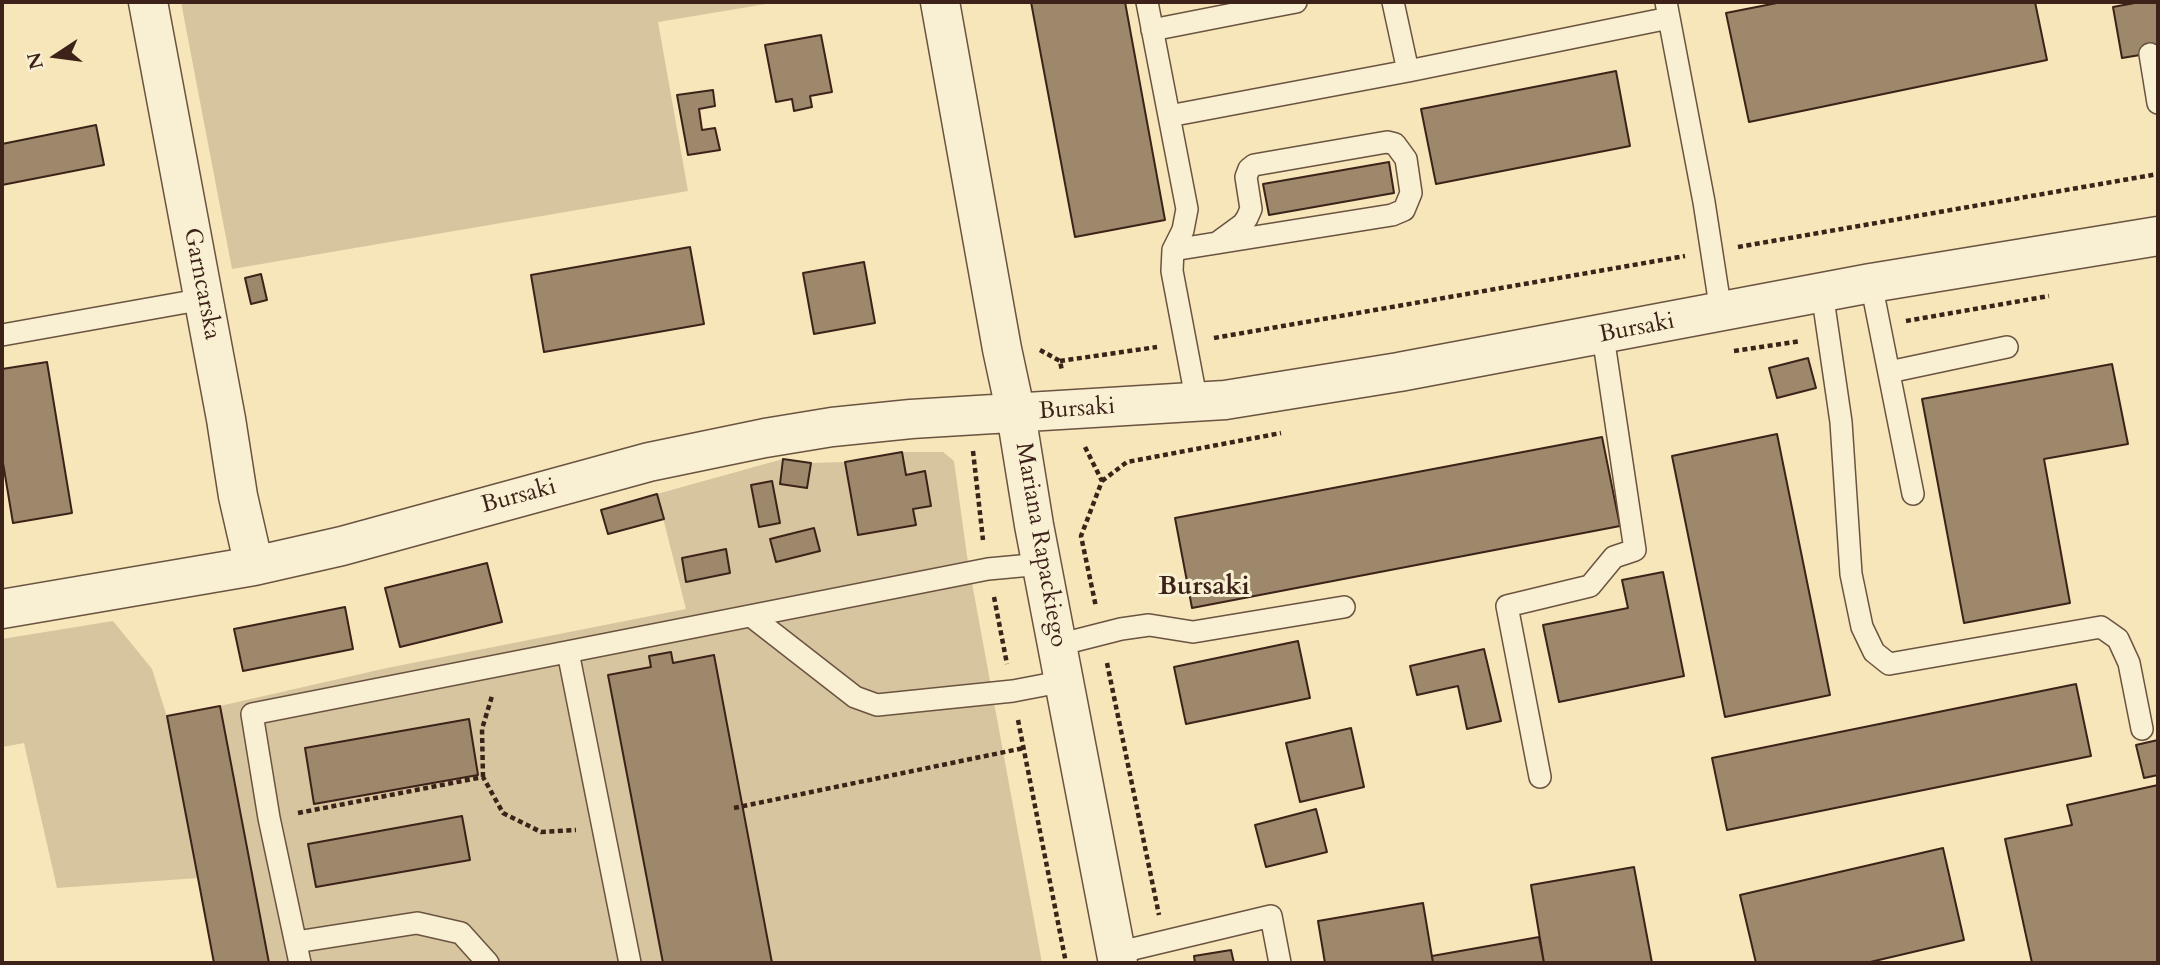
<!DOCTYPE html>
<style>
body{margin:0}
#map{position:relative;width:2160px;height:965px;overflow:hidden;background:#f6e6b9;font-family:Cardo,serif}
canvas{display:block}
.frame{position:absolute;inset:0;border:4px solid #3c2218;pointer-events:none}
.north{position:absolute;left:21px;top:21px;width:70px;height:70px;-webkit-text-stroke:5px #f9efd2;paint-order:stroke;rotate:257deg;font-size:19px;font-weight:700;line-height:28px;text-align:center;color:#3c2218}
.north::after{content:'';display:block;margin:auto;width:24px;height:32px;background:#3c2218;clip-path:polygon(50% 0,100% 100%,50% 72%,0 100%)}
</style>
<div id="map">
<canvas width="2160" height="965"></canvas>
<div class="frame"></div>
<div class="north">N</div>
</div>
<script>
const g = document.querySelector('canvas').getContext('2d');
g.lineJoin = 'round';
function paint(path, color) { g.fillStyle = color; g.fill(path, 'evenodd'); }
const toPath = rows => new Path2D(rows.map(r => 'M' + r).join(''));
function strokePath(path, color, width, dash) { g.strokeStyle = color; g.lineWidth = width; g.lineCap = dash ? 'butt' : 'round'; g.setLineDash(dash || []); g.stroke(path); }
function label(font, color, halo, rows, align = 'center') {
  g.font = font + ' Cardo,serif'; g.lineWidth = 6; g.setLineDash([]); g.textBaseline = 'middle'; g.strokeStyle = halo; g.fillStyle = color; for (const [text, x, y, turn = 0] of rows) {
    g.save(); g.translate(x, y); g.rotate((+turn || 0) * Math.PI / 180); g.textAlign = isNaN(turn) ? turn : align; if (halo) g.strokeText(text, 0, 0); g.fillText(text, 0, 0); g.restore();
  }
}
paint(toPath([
 [181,2,778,2,658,22,688,191,232,269],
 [902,452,943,452,954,461,967,556,1042,963,269,963,220,706,387,668,686,609,657,494,783,459,811,463,845,462],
 [113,621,152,669,167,717,198,878,57,888,24,743,2,747,2,639]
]), '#d6c59e');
const building = toPath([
 [1031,2,1125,2,1165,220,1075,237,1031,2],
 [1782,2,2035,2,2047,60,1749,122,1726,13,1782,2],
 [2140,2,2158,2,2158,52,2122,58,2113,7,2140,2],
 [821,35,832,92,810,96,812,107,794,111,792,99,776,102,765,45,821,35],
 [1616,71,1630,146,1436,184,1421,109,1616,71],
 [713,90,715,106,699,109,702,130,715,128,720,150,688,155,677,95,713,90],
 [96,125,104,165,2,185,2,144,96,125],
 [1389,162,1394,193,1269,215,1263,184,1389,162],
 [690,247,704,324,544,352,531,275,690,247],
 [864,262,875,323,814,334,803,273,864,262],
 [261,274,267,300,251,304,245,278,261,274],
 [1808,358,1816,388,1777,398,1769,368,1808,358],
 [47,362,72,513,13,523,2,457,2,369,47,362],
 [2112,364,2128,444,2044,459,2070,603,1964,623,1922,399,2112,364],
 [1777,434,1830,695,1725,717,1672,456,1777,434],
 [1602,437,1620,526,1192,608,1175,518,1602,437],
 [902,452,906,475,925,471,931,506,913,509,916,525,858,535,845,462,902,452],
 [783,459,811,463,807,488,780,484,783,459],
 [772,481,780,523,759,527,751,485,772,481],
 [657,494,664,519,608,534,601,510,657,494],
 [814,528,820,551,776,562,770,539,814,528],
 [726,549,730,573,686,582,682,558,726,549],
 [487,563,502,622,400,647,385,588,487,563],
 [1663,572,1684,676,1559,702,1543,625,1628,608,1622,580,1663,572],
 [345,607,353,649,243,671,234,629,345,607],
 [1298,641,1310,698,1186,724,1174,667,1298,641],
 [1484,649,1501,721,1467,729,1458,686,1417,695,1410,666,1484,649],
 [671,652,673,663,714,655,772,963,663,963,608,675,651,667,649,656,671,652],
 [2076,684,2091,756,1727,830,1712,758,2076,684],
 [220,706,269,963,214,963,198,878,167,716,220,706],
 [469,719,478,775,314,804,305,748,469,719],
 [1351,728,1364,787,1300,802,1286,743,1351,728],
 [2158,740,2158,775,2144,778,2136,745,2158,740],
 [2158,785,2158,963,2032,963,2005,839,2072,825,2067,805,2158,785],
 [1316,809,1327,852,1266,867,1255,825,1316,809],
 [462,816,470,860,316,887,308,844,462,816],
 [1943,848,1964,940,1866,963,1756,963,1740,895,1943,848],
 [1634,867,1652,963,1544,963,1531,885,1634,867],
 [1423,903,1433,963,1325,963,1318,921,1423,903],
 [1539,937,1544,963,1433,963,1432,956,1539,937],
 [1231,950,1234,963,1195,963,1194,956,1231,950]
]);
paint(building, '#9d886c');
strokePath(building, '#3c2218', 2);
const service = toPath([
 [1147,2,1187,209,1183,230,1173,250,1172,271,1197,403],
 [1253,2,1254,10,1296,2],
 [1393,2,1408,71,1669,18],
 [1666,2,1704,202,1721,312],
 [1152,30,1254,10],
 [2150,54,2158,103],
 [1169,116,1408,71],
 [1173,250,1392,215,1404,210,1411,193,1406,159,1395,144,1387,142,1254,165,1249,169,1246,177,1251,209,1247,218,1243,224,1217,243],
 [1871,283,1913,494],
 [1822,292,1841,422,1851,574,1862,627,1874,652,1889,664,2101,627,2118,639,2129,663,2142,729],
 [2,335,204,299],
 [1889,372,2007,347],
 [751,616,855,697,877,705,1013,691,1065,681],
 [1058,645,1121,629,1149,625,1193,632,1344,607],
 [568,652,630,963],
 [1540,777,1507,606,1590,586,1614,557,1635,550,1603,336],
 [296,942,417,923,461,933,488,963],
 [1116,953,1271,916,1280,963],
 [300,963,269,818,252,714,988,569,1042,564]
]);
const minor = toPath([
 [148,2,226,419,238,496,254,566],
 [940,2,1002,349,1016,414,1034,525,1118,963],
 [2,609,254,566,342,546,649,462,765,438,832,427,911,419,1225,400,1399,372,1871,283,2158,236]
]);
strokePath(service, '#6a5340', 24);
strokePath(minor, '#6a5340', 41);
strokePath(toPath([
 [1738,247,2158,174],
 [1906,321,2049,296],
 [1214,338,1685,256],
 [1040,350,1060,361,1062,371],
 [1734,351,1801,341],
 [1060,361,1157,347],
 [1085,447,1102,481,1081,536,1096,607],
 [973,451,983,540],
 [1102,481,1127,462,1281,433],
 [994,597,1007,664],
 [1107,663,1159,915],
 [1018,720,1066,963],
 [483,777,482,729,492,696],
 [734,808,1024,748],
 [298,813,483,777,503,813,541,832,576,830]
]), '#3c2218', 4.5, [5, 3.5]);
strokePath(service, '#f9efd2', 21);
strokePath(minor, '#f9efd2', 38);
label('24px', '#3c2218', '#f9efd2', [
 ["Garncarska",201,284,79],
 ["Bursaki",1637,329,-11],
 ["Bursaki",1077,410,-4],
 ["Bursaki",519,497,-15],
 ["Mariana Rapackiego",1040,545,80]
]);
label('bold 26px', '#3c2218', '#f9efd2', [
 ["Bursaki",1204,588]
]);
</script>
